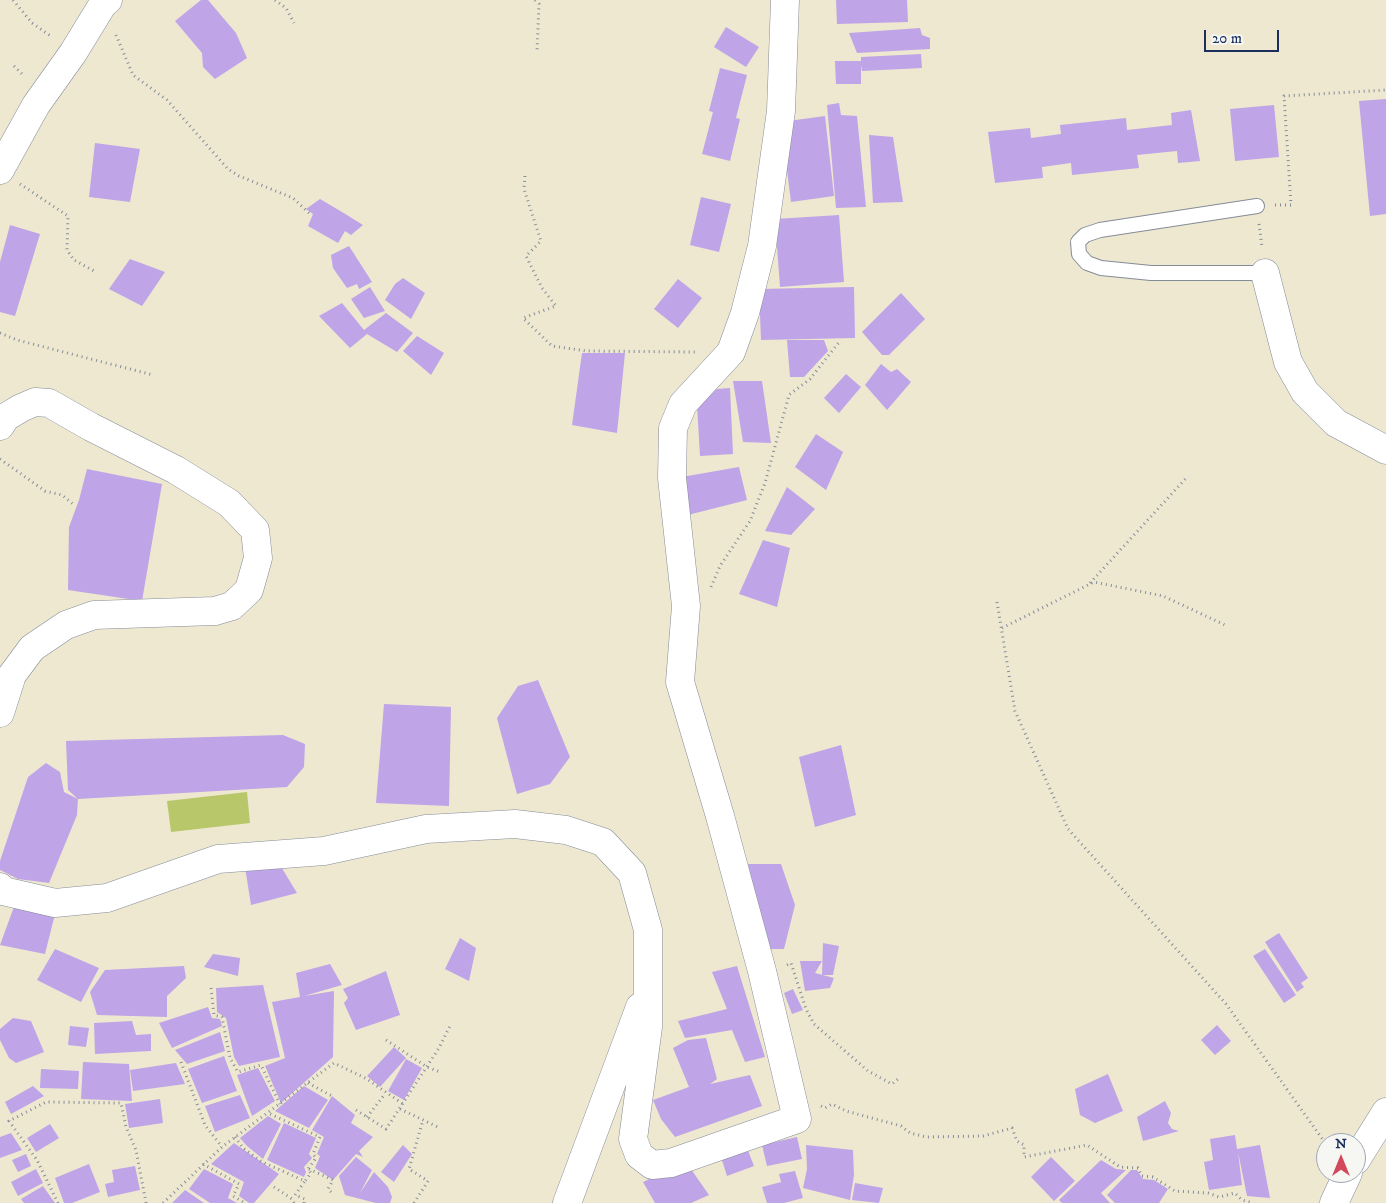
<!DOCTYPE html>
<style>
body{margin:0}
#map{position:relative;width:1386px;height:1203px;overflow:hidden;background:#eee8d1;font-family:"IM FELL DW Pica",serif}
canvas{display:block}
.north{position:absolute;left:1316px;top:1133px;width:50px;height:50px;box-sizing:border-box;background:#f6f6f2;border:1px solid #9ea6b7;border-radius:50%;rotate:0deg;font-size:14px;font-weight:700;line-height:20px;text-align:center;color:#1b2f5e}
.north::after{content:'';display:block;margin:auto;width:18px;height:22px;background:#d1495b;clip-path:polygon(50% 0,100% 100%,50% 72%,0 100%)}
.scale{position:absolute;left:1204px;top:30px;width:75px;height:22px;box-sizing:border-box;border:2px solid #1b2f5e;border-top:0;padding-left:6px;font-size:15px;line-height:18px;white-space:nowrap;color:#1b2f5e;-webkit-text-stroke:4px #f6f6f2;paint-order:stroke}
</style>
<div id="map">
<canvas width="1386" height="1203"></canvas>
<div class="north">N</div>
<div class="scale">20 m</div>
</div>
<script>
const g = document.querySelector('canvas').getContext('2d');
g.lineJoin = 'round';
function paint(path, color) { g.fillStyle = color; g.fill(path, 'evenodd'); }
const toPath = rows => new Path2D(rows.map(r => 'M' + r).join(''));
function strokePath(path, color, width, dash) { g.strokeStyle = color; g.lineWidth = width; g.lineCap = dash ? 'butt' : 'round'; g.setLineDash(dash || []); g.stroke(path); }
paint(toPath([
 [247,792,250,823,171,832,167,801]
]), '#b8c769');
paint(toPath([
 [201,0,208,0,236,33,247,58,215,79,203,67,202,53,175,21],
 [836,0,907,0,908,22,837,24],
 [726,27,759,47,746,67,714,47],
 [920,28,922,35,930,38,930,49,857,53,849,33],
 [921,54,922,68,862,71,861,65,861,84,836,84,835,61,861,61,861,57],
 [720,68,747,75,736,118,740,119,730,161,702,154,713,112,709,111],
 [1386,99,1386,214,1370,216,1359,101],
 [839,103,841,115,857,116,866,207,836,208,827,105],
 [1274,105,1279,157,1235,161,1230,109],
 [1191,110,1200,161,1178,163,1177,151,1137,155,1139,168,1072,175,1071,163,1042,167,1043,178,995,183,988,132,1030,128,1031,138,1061,134,1060,125,1126,118,1127,130,1172,125,1171,113],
 [825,116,834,196,791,202,781,122],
 [869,135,893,137,903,202,873,203],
 [95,143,140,149,130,202,89,197],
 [701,197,731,204,719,252,690,245],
 [320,199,342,212,363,225,351,235,345,231,338,243,308,226,313,214,306,209],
 [839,215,844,282,780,287,775,219],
 [10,225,40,234,15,316,0,312,0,262],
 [349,246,372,282,359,289,357,284,347,288,333,268,331,255],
 [130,259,165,272,142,306,109,289],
 [403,278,425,293,411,319,385,300,395,284],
 [678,279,702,298,678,328,654,309],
 [370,287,385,311,364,318,351,299],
 [854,287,855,338,761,340,759,289],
 [901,293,925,319,889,355,882,355,862,332],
 [342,303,364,330,386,313,413,333,397,352,367,334,350,348,319,316],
 [417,336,444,353,431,375,403,351],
 [787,340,824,340,828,351,804,377,790,377],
 [582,353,625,353,617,433,572,425],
 [881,364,891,372,897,369,911,382,887,410,865,385],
 [846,374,861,387,839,413,824,398],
 [733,381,762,381,771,443,743,442],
 [730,388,733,454,700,456,697,405,717,389],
 [816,434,843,452,826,490,795,467],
 [739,467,747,500,680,517,676,478],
 [87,469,162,484,142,601,68,590,69,527,79,500],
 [787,487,815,509,791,535,765,531],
 [763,540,790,548,777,607,739,594],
 [538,680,570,757,550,784,517,794,497,718,518,686],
 [384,704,451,707,449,806,376,803],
 [283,735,305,744,304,767,287,787,78,799,77,815,49,883,18,879,0,870,0,861,28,777,46,763,60,772,64,792,78,799,68,790,66,741],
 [841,745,856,815,815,827,799,757],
 [281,861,283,870,297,893,251,905,245,867],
 [748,864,781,864,795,905,784,949,768,949],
 [15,904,55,914,45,954,0,945],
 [1279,933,1308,978,1301,983,1304,987,1297,992,1265,942],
 [460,938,476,948,469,981,445,969],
 [823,943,839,946,833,975,822,975],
 [55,949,99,968,81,1002,37,980],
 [1265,949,1296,995,1284,1003,1253,956],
 [213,954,240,958,238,976,204,967],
 [800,961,822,961,815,973,834,978,830,988,805,991],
 [330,964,342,985,304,996,334,991,333,1057,281,1103,265,1066,285,1058,272,1002,300,997,296,973],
 [184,966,186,978,167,996,167,1017,97,1015,90,992,105,970],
 [737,966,765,1057,745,1062,732,1030,685,1038,678,1021,727,1009,712,972],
 [386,971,400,1015,356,1030,344,1003,348,998,343,989],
 [263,985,280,1057,239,1066,234,1057,226,1018,217,1012,216,988],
 [793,989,803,1010,792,1014,784,993],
 [208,1007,212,1018,220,1019,222,1026,172,1048,159,1023],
 [13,1018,31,1021,44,1052,16,1063,9,1058,0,1040,0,1029],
 [132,1021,136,1035,151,1034,151,1051,95,1054,94,1023],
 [1217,1025,1231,1041,1215,1055,1201,1040],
 [70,1026,89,1028,86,1047,68,1045],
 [220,1032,225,1051,187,1064,175,1050],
 [706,1038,717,1079,710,1084,750,1075,762,1106,675,1137,661,1119,653,1100,689,1087,673,1048,688,1040],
 [394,1047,406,1058,380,1087,367,1076],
 [224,1056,237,1091,202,1103,188,1069],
 [406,1059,422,1068,404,1100,388,1091],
 [83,1062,129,1064,132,1101,81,1099],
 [176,1063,185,1084,133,1091,130,1070],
 [258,1068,275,1101,252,1116,237,1075],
 [41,1069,79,1071,78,1089,40,1088],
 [1108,1074,1123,1111,1095,1123,1080,1115,1075,1089],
 [33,1086,44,1096,11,1114,5,1102],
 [304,1086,328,1100,309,1128,275,1111],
 [240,1095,250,1118,215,1132,205,1106],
 [332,1096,355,1115,351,1123,373,1137,359,1151,363,1157,356,1154,333,1180,315,1168,320,1156,317,1154,324,1137,312,1130],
 [160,1099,163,1123,129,1128,125,1104],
 [1165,1101,1171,1113,1168,1123,1172,1129,1179,1131,1143,1141,1137,1117],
 [268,1116,281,1124,263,1159,247,1146,240,1138],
 [284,1123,316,1138,309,1154,312,1158,304,1167,306,1172,304,1177,267,1160],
 [50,1124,59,1138,36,1152,27,1138],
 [11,1133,22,1150,0,1158,0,1137],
 [1235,1135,1237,1149,1260,1145,1270,1198,1247,1196,1238,1152,1242,1185,1209,1190,1204,1162,1213,1160,1210,1139],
 [797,1137,802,1159,767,1166,762,1145],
 [234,1143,279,1174,254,1203,249,1203,239,1196,244,1182,211,1164],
 [403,1145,412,1154,394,1182,381,1172],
 [806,1145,853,1150,854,1175,850,1200,803,1188,807,1169],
 [747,1148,754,1166,727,1176,721,1157],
 [26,1154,31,1166,18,1172,12,1160],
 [356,1157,372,1170,360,1193,374,1172,388,1187,392,1197,390,1203,376,1203,345,1195,339,1176],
 [1051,1157,1075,1181,1054,1201,1031,1177],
 [1101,1160,1116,1169,1126,1170,1101,1193,1110,1203,1062,1203,1059,1200],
 [686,1162,709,1195,691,1203,655,1203,643,1182],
 [89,1164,100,1192,72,1203,64,1203,55,1178],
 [135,1166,140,1190,108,1197,105,1184,114,1182,112,1170],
 [36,1169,43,1183,18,1196,11,1182],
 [204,1169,233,1184,228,1198,237,1203,210,1203,189,1189],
 [1131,1170,1137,1170,1143,1179,1154,1180,1168,1189,1159,1203,1115,1203,1107,1195],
 [795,1171,803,1198,784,1203,767,1203,762,1187,781,1182,779,1174],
 [855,1183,883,1188,879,1203,852,1200],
 [43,1186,55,1203,24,1203,21,1199],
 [185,1190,204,1203,172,1203]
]), '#bfa4e7');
const service = toPath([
 [1257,206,1100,230,1085,235,1078,242,1079,254,1087,263,1101,268,1151,273,1265,273]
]);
const minor = toPath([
 [0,170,36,105,73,53,103,4,108,0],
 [1265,273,1288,362,1305,392,1336,423,1386,450],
 [0,426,6,417,21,408,35,402,49,403,91,427,176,470,229,503,255,530,258,558,249,590,232,606,215,611,94,615,66,625,32,648,12,675,0,713],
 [0,887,3,891,55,903,107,898,218,859,324,851,426,829,515,824,566,830,603,842,632,873,648,930,648,1027,633,1139,639,1155,652,1165,671,1163,797,1119,762,971,720,816,680,682,686,606,672,478,673,428,683,404,731,352,745,313,762,246,781,111,785,0],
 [1356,1160,1386,1112],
 [567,1203,640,1007],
 [1334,1203,1348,1173]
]);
strokePath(service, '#848c98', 16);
strokePath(minor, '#848c98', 29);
strokePath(toPath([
 [13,0,32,23,52,37],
 [275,0,286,8,294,23],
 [535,0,539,4,537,52],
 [116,35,133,75,167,100,228,169,239,176,293,198,309,213],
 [14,66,24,76],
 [525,176,524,189,541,241,526,256,542,288,556,306,523,318,552,346,587,351,695,352],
 [20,184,68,216,67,250,74,260,94,271],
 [1275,205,1291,205,1284,96,1386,90],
 [1259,224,1262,247],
 [0,333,17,340,153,375],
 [0,459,45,491,62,495,73,504],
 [1090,583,1188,476],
 [711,587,720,566,750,521,765,483,789,395,810,379,840,341],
 [997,602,1015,711,1068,829,1226,1004,1326,1144],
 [1002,628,1094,582,1163,596,1225,625],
 [787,965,791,963,806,1009,814,1024,868,1071,892,1084,898,1079],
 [211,988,214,1015,222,1017,230,1058,238,1072,261,1065,280,1104],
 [386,1040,427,1067,440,1072],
 [181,1062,205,1125,222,1147],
 [308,1083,332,1096],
 [821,1106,825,1108,832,1104,846,1111,901,1126,910,1133,926,1137,983,1136,1012,1128,1017,1141,1024,1145,1024,1157,1087,1145,1120,1167,1138,1168,1142,1176,1153,1177,1175,1191,1208,1193,1219,1197,1235,1193,1242,1200,1253,1203],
 [400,1109,440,1128],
 [356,1110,386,1129,439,1048,450,1026],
 [367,1117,385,1094],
 [235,1137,243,1148,262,1162,305,1181,311,1173,308,1169,316,1158,313,1154,320,1137,268,1113],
 [203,1164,239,1184,233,1196,245,1203],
 [309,1169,333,1180,328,1189,333,1194],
 [274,1187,292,1199,294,1203],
 [58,1203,37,1160,9,1121,46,1102,121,1103,126,1127,136,1150,146,1203],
 [163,1203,222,1147,334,1063,367,1079,403,1104],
 [304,1203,305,1199,295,1195,305,1181],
 [414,1203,428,1181,409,1169,423,1120]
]), '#848c98', 3, [1, 4]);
strokePath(service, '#fff', 14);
strokePath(minor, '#fff', 28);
</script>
